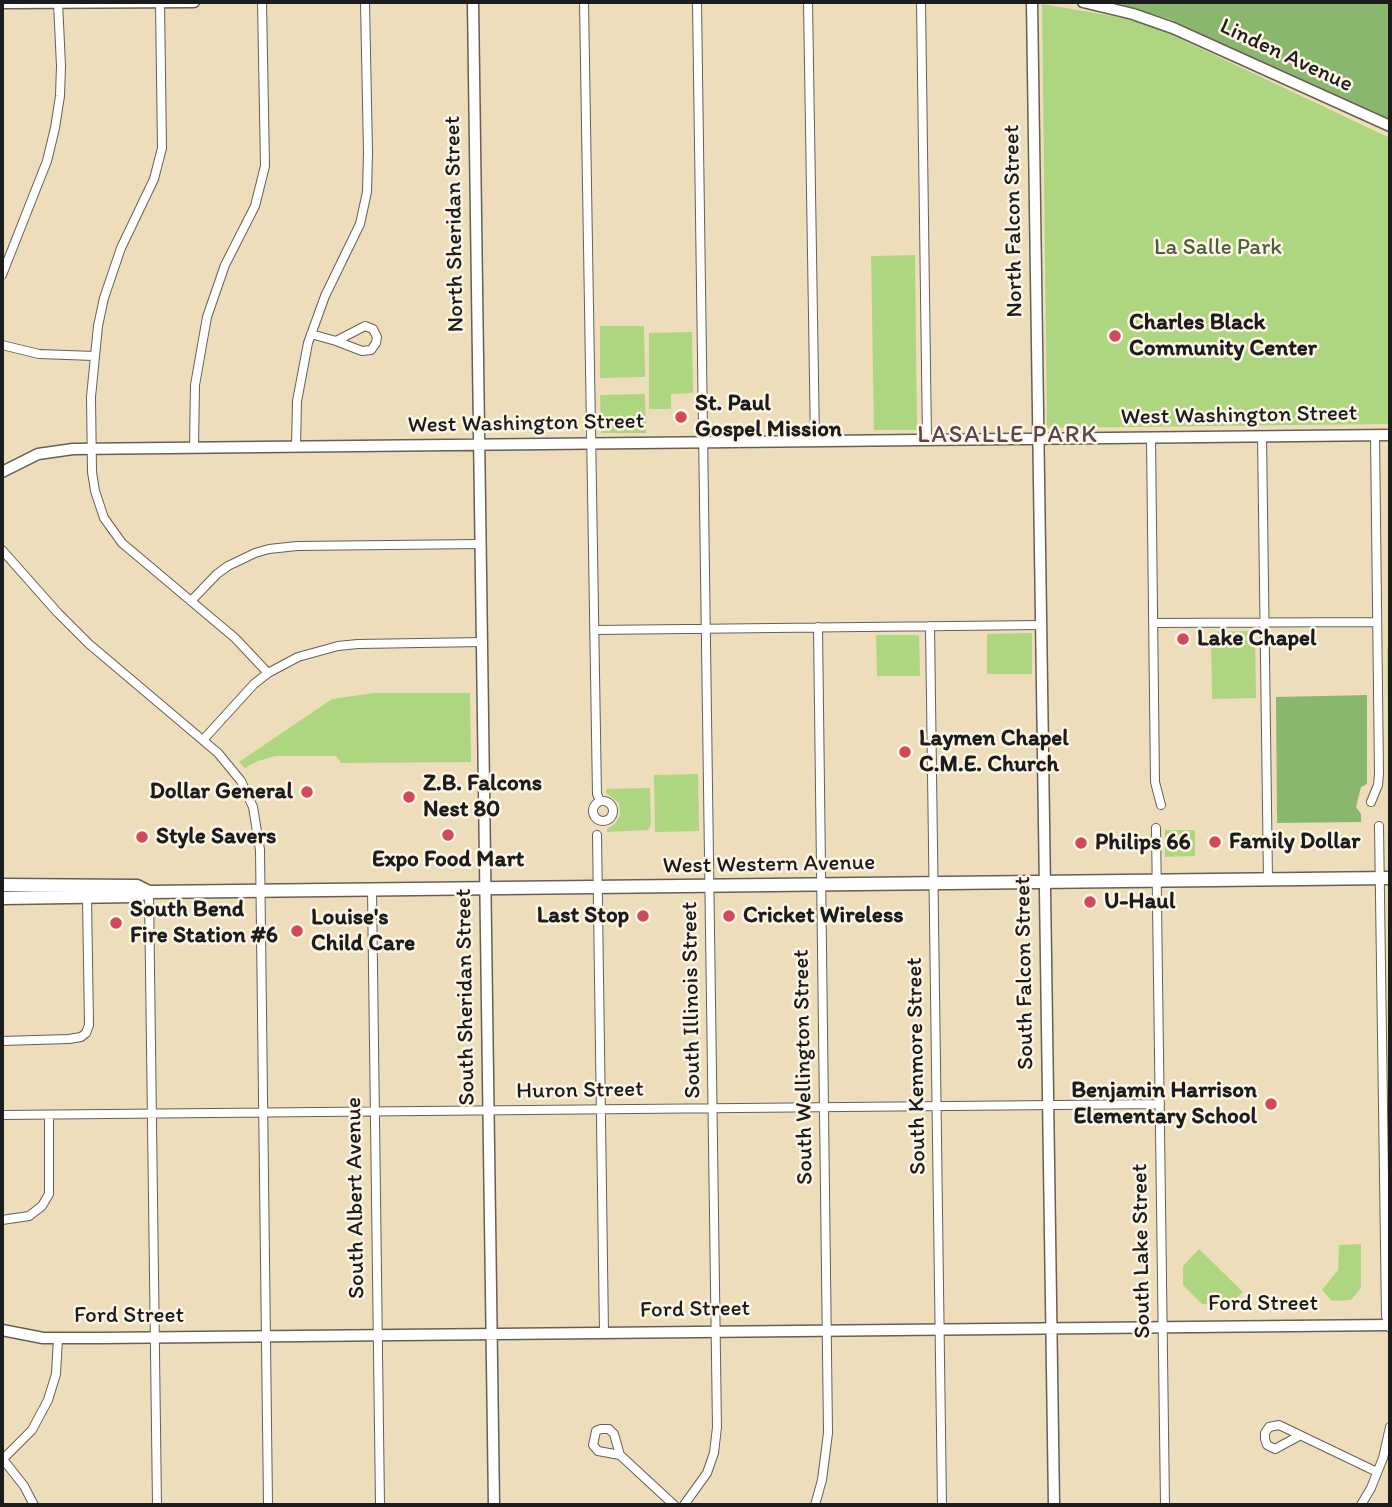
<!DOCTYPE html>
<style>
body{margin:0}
#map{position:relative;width:1392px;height:1507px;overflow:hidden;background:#eeddba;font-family:Itim,sans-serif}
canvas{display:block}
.frame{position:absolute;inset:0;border:4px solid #1c1c1c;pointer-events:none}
</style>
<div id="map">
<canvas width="1392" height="1507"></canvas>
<div class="frame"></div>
</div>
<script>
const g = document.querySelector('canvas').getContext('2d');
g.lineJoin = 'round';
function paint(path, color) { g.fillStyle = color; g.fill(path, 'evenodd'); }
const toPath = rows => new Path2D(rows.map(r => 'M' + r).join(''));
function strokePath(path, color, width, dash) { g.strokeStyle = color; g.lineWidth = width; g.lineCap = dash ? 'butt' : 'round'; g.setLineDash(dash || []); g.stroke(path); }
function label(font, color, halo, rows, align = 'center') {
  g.font = font + ' Itim,sans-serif'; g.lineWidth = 5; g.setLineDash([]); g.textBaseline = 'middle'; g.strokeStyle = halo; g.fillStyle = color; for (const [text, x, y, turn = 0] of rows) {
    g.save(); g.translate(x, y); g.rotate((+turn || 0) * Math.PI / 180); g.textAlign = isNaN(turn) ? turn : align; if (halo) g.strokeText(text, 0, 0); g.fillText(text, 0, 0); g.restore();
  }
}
paint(toPath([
 [1042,4,1107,15,1144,23,1166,32,1390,138,1390,424,1047,428],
 [915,255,917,430,874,430,871,256],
 [600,326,644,326,645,377,600,378],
 [692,332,693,393,671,394,671,409,649,409,649,333],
 [645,394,646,433,601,433,600,395],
 [1255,631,1256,698,1212,699,1211,632],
 [1032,633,1032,674,987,674,987,634],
 [876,635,919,635,920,676,877,676],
 [1387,647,1390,647,1390,750,1388,750],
 [373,693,470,693,471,762,341,763,336,756,276,756,258,761,245,768,239,762,332,699],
 [698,774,699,831,655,832,654,775],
 [650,788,651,824,648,830,607,832,607,829,615,824,620,815,619,803,606,793,606,789],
 [1165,830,1195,830,1195,856,1165,857],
 [1361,1244,1361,1288,1351,1300,1332,1301,1322,1290,1338,1270,1339,1245],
 [1199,1249,1243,1292,1230,1305,1202,1304,1183,1285,1183,1266]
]), '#aed680');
paint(toPath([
 [1114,2,1390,2,1390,123,1169,19],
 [1367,695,1367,784,1361,787,1356,807,1361,814,1361,822,1277,823,1276,697]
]), '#8ab76e');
const street = toPath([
 [160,2,162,148,154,179,121,248,104,298,98,326,91,397,92,472,95,491,104,518,122,543,235,638,268,673],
 [584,2,597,794,600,801],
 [808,2,815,442],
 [921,2,927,440],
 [2,275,47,161,55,128,60,96,61,66,58,2],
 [365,326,373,329,377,337,376,343,371,350,362,351,336,341,365,326],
 [311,334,336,341],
 [2,345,39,354,94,356],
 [1262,436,1268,880],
 [1151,438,1155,782,1161,805],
 [194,447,195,385,207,317,225,265,255,206,265,166,262,2],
 [296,447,297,401,308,343,325,296,360,224,367,192,368,153,365,2],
 [2,550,57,612,89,644,218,753,241,781,253,807,260,850,268,1505],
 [191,601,217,574,228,566,255,553,269,549,297,546,481,544],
 [1153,623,1376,622],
 [930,626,942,1505],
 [595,630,1041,625],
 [203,740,254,684,268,673,298,657,338,646,358,644,483,642],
 '593 811a10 10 0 1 1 20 0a10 10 0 1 1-20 0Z',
 [1371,802,1378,785,1379,774,1375,435],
 [1379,826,1386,1316,1390,1328],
 [1156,828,1165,1505],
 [597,835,604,1333],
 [372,890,380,1505],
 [149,892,157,1505],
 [2,1041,69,1039,81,1037,86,1033,89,1025,87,898],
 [2,1115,1160,1104],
 [2,1220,29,1216,42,1206,49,1194,49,1115],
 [1299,1436,1275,1449,1267,1445,1265,1439,1265,1433,1269,1427,1279,1425,1377,1472],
 [620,1455,614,1434,609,1429,601,1429,596,1431,593,1445,598,1451,620,1455,674,1505],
 [2,1458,24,1486,34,1505],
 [3,1459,32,1430,48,1400,56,1374,58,1338],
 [684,1505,707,1473,714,1453,717,1427,697,2],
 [815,1505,822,1480,828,1433,818,627],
 [1361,1505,1371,1488,1383,1458,1390,1427]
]);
const secondary = toPath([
 [473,2,494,1505],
 [1032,2,1054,1505],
 [1083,2,1133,14,1173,28,1390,126],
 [2,3,194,2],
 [2,472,38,454,73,449,1390,435],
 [2,1330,43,1338,102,1338,1390,1325]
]);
const primary = toPath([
 [2,885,137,886,149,892],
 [2,898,135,896,149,892,1390,878]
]);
strokePath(street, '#666053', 10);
strokePath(secondary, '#666053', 13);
strokePath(primary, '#666053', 15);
strokePath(street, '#fff', 8);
strokePath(secondary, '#fff', 10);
strokePath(primary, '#fff', 12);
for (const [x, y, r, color] of [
 [1115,336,7,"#d1495b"],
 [681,417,7,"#d1495b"],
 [1183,639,7,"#d1495b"],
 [905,752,7,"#d1495b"],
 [307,792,7,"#d1495b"],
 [409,797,7,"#d1495b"],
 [448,835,7,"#d1495b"],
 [142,837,7,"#d1495b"],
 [1215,842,7,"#d1495b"],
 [1081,843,7,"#d1495b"],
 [1090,902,7,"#d1495b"],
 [643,916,7,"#d1495b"],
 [729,916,7,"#d1495b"],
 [116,923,7,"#d1495b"],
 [297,931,7,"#d1495b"],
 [1271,1104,7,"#d1495b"]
]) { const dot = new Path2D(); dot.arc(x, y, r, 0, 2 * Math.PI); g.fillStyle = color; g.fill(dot); strokePath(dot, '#fcf5e5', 2.5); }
label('23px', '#1c1c1c', '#fcf5e5', [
 ["Linden Avenue",1286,56,25],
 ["North Falcon Street",1014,221,-91],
 ["North Sheridan Street",455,224,-91],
 ["West Washington Street",1239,416,-1],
 ["West Washington Street",526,424,-1],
 ["West Western Avenue",769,865,-1],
 ["South Falcon Street",1025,973,-91],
 ["South Sheridan Street",466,997,-91],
 ["South Illinois Street",692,1000,-91],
 ["South Kenmore Street",917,1066,-91],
 ["South Wellington Street",804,1067,-91],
 ["Huron Street",580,1091,-1],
 ["South Albert Avenue",356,1198,-91],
 ["South Lake Street",1142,1251,-91],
 ["Ford Street",1263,1304],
 ["Ford Street",695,1310,-1],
 ["Ford Street",129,1316]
]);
label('23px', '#4f5d3f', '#fcf5e5', [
 ["La Salle Park",1218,248]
]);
label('bold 23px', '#1c1c1c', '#fcf5e5', [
 ["Charles Black",1129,323],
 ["Community Center",1129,349],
 ["St. Paul",695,404],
 ["Gospel Mission",695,430],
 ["Lake Chapel",1197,639],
 ["Laymen Chapel",919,739],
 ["C.M.E. Church",919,765],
 ["Z.B. Falcons",423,784],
 ["Nest 80",423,810],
 ["Dollar General",293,792,"right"],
 ["Style Savers",156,837],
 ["Family Dollar",1229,842],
 ["Philips 66",1095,843],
 ["Expo Food Mart",448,860,"center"],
 ["U-Haul",1104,902],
 ["South Bend",130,910],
 ["Fire Station #6",130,936],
 ["Last Stop",629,916,"right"],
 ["Cricket Wireless",743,916],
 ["Louise's",311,918],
 ["Child Care",311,944],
 ["Benjamin Harrison",1257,1091,"right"],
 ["Elementary School",1257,1117,"right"]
], 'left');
g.letterSpacing = '2px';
label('24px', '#5a4450', '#fcf5e5', [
 ["LASALLE PARK",1008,436]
]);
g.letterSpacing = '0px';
</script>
